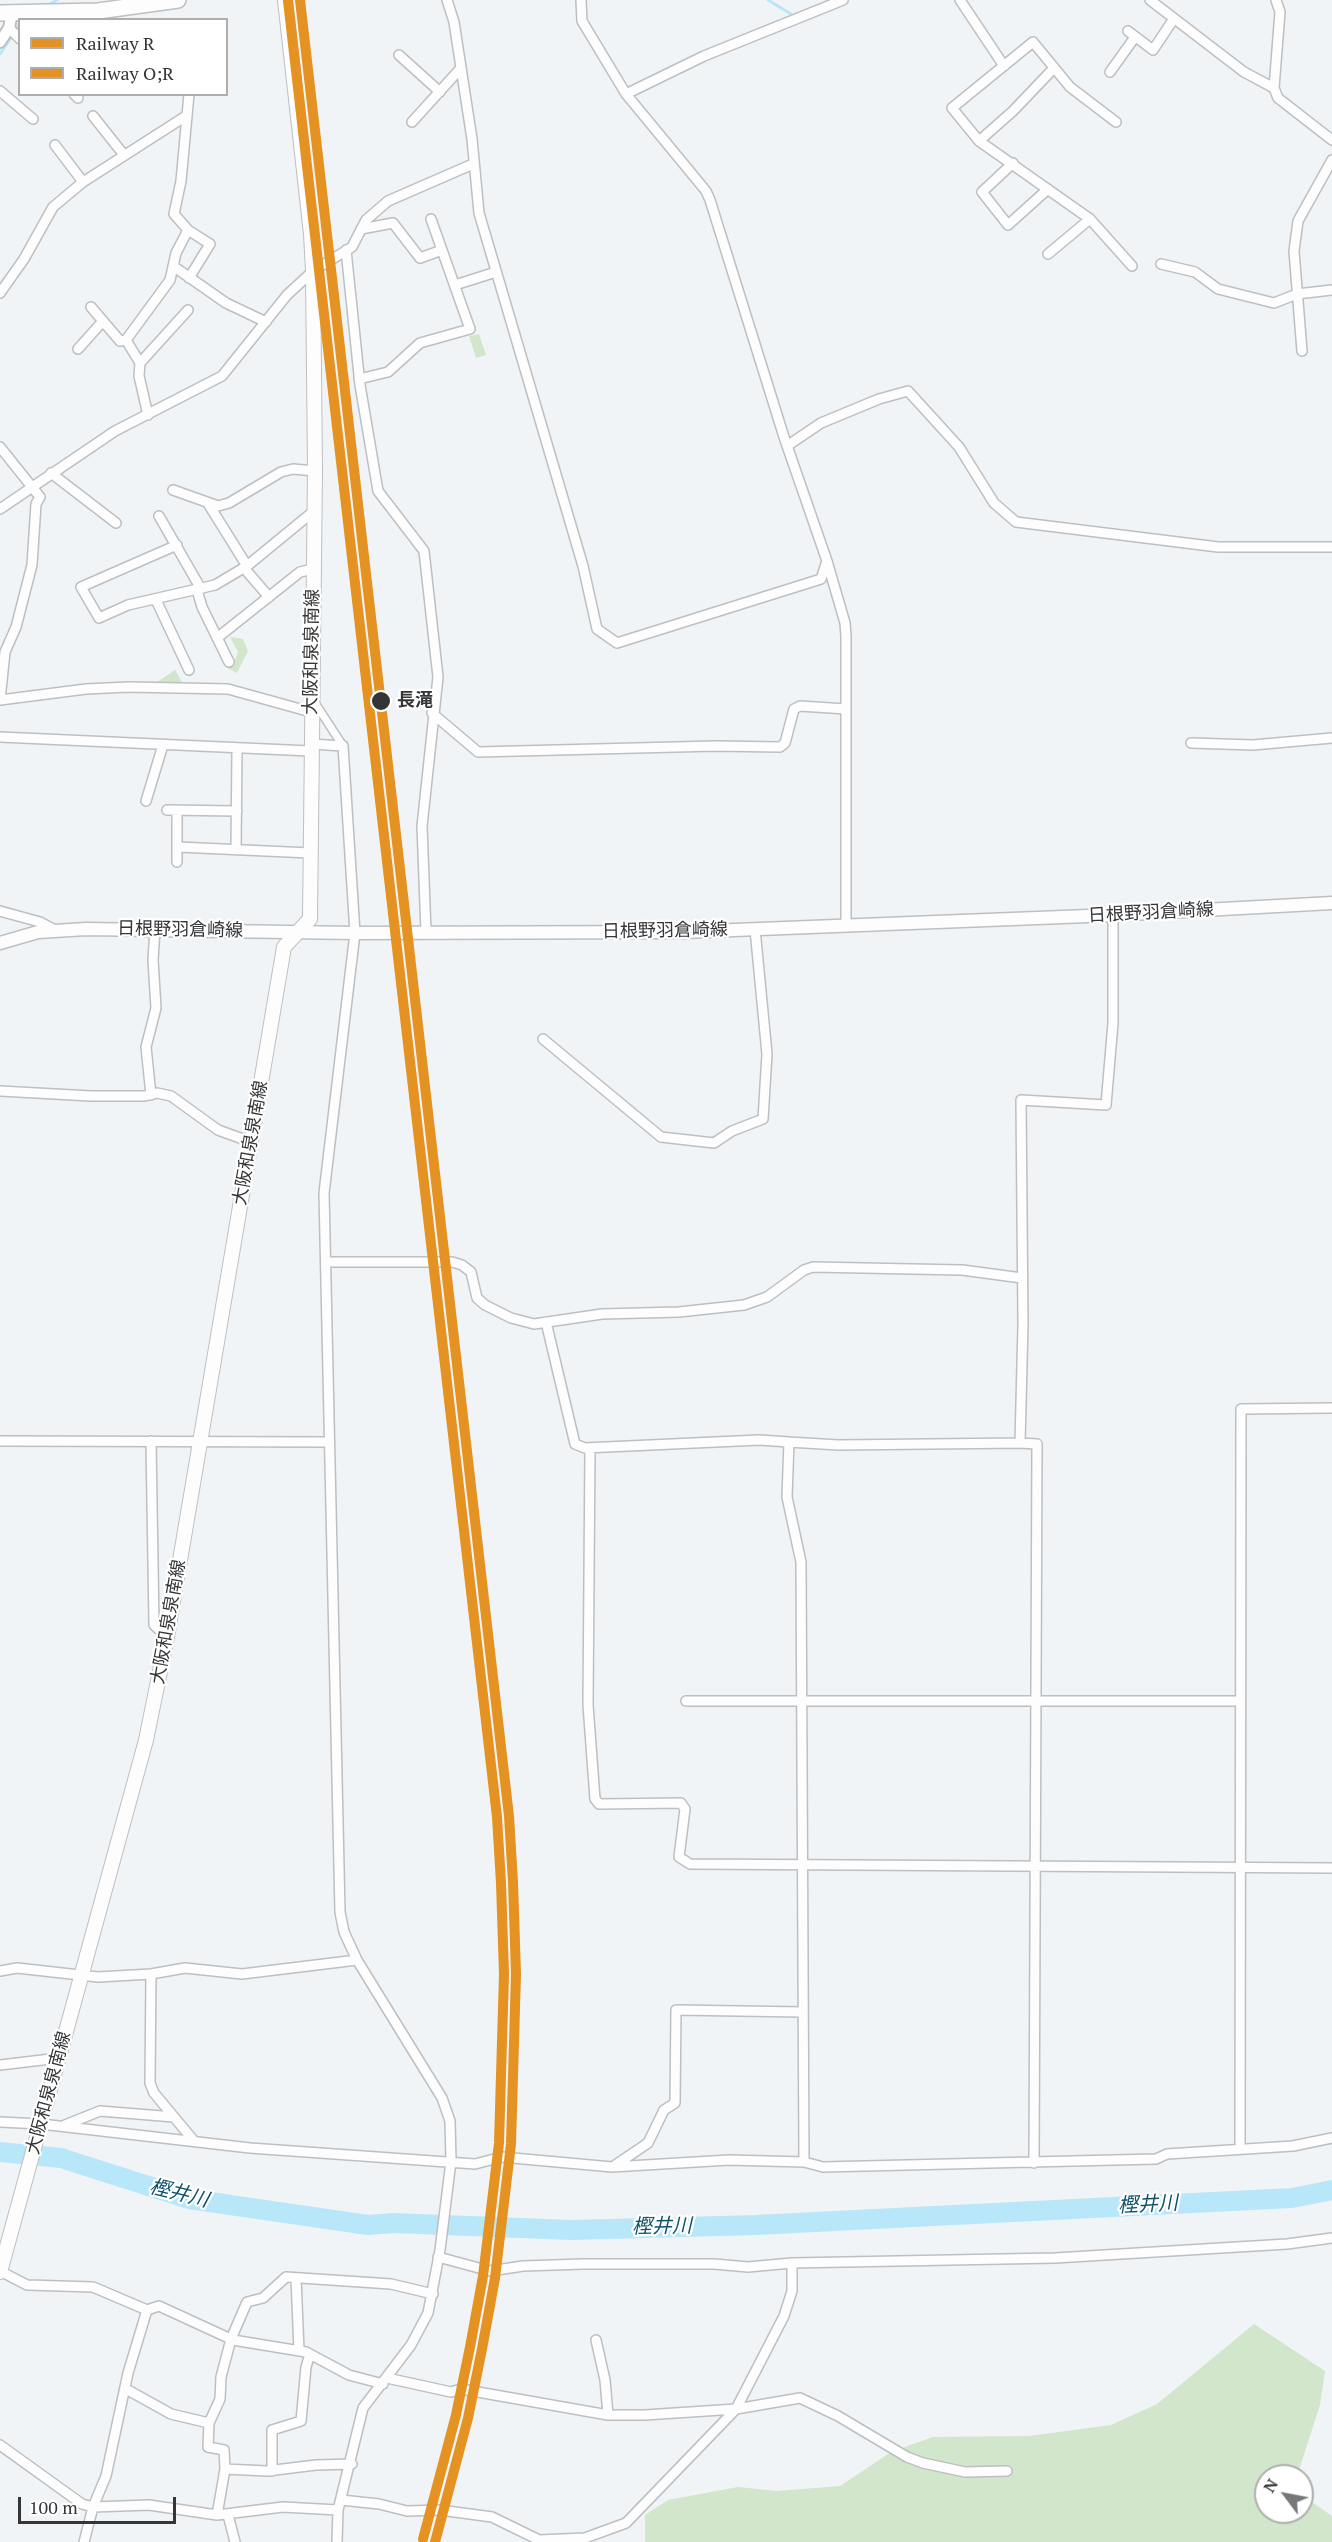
<!DOCTYPE html>
<meta charset="utf-8">
<style>
body{margin:0}
#map{position:relative;width:1332px;height:2542px;overflow:hidden;background:#f1f4f6;font-family:"PT Serif",serif}
canvas{display:block}
.legend{position:absolute;left:18px;top:18px;width:210px;height:78px;box-sizing:border-box;background:#fff;border:2px solid #aeaeaf;margin:0;padding:8px 10px;list-style:none;font-size:18px;color:#343537}
.legend li{display:flex;align-items:center;gap:12px;height:30px}
.legend b{width:30px;border:2px solid #aeaeaf}
.north{position:absolute;left:1254px;top:2464px;width:60px;height:60px;box-sizing:border-box;background:#fff;border:2px solid #aeaeaf;border-radius:50%;rotate:302deg;font-size:16px;font-weight:700;line-height:24px;text-align:center;color:#343537}
.north::after{content:'';display:block;margin:auto;width:21px;height:27px;background:#76787a;clip-path:polygon(50% 0,100% 100%,50% 72%,0 100%)}
.scale{position:absolute;left:18px;top:2497px;width:158px;height:27px;box-sizing:border-box;border:3px solid #343537;border-top:0;padding-left:8px;font-size:18px;line-height:21px;white-space:nowrap;color:#343537;-webkit-text-stroke:4px #fff;paint-order:stroke}
</style>
<div id="map">
<canvas width="1332" height="2542"></canvas>
<ul class="legend">
<li><b style="height:8px;background:#e49221"></b>Railway R</li>
<li><b style="height:8px;background:#e49221"></b>Railway O;R</li>
</ul>
<div class="north">N</div>
<div class="scale">100 m</div>
</div>
<script>
const g = document.querySelector('canvas').getContext('2d');
g.lineJoin = 'round';
function paint(path, color) { g.fillStyle = color; g.fill(path, 'evenodd'); }
const toPath = rows => new Path2D(rows.map(r => 'M' + r).join(''));
function strokePath(path, color, width, dash) { g.strokeStyle = color; g.lineWidth = width; g.lineCap = dash ? 'butt' : 'round'; g.setLineDash(dash || []); g.stroke(path); }
function label(font, color, halo, rows, align = 'center') {
  g.font = font + ' "PT Serif","Noto Sans JP",serif'; g.lineWidth = 4.5; g.setLineDash([]); g.textBaseline = 'middle'; g.strokeStyle = halo; g.fillStyle = color; for (const [text, x, y, turn = 0] of rows) {
    g.save(); g.translate(x, y); g.rotate((+turn || 0) * Math.PI / 180); g.textAlign = isNaN(turn) ? turn : align; if (halo) g.strokeText(text, 0, 0); g.fillText(text, 0, 0); g.restore();
  }
}
paint(toPath([
 [479,334,486,355,476,358,469,336],
 [230,637,243,639,248,651,237,673,227,668,233,665,238,652],
 [175,670,183,684,154,684],
 [1254,2324,1325,2371,1320,2405,1297,2476,1266,2476,1266,2512,1302,2512,1302,2495,1332,2516,1332,2542,645,2542,645,2515,668,2500,738,2487,777,2491,840,2486,891,2452,933,2437,1029,2436,1111,2425,1157,2404]
]), '#d1e6ca');
strokePath(toPath([
 [768,0,791,14],
 [45,7,57,0],
 [0,54,20,24]
]), '#b9e7fa', 3);
strokePath(toPath([
 [0,2152,61,2158,189,2199,368,2225,393,2223,572,2230,756,2225,1292,2198,1332,2190]
]), '#b9e7fa', 20);
const pedestrian = toPath([
 [315,703,343,746]
]);
const minor = toPath([
 [447,0,454,22,472,139,479,213,583,566,597,629,617,643,821,579,827,561,784,437,710,200,706,191,626,94,582,21,581,0],
 [960,0,1004,66],
 [1150,0,1244,72,1274,88,1278,98,1332,140],
 [9,28,20,39],
 [1128,31,1153,50,1173,20],
 [399,55,440,92],
 [1110,72,1135,37],
 [1274,88,1280,12,1276,0],
 [0,91,33,119],
 [74,94,78,98],
 [626,94,704,56,843,0],
 [93,116,124,155],
 [412,122,460,69],
 [1116,122,1070,87,1033,42,952,108,979,141,1090,219,1132,266],
 [979,141,1013,111,1054,68],
 [55,145,83,182],
 [1013,163,982,192,1008,225,1048,189],
 [361,229,393,223,420,258,442,250],
 [346,250,360,385,378,491,424,551,438,677,422,826,426,932],
 [1048,254,1090,219],
 [1161,264,1195,272,1218,289,1274,303,1297,294,1332,290],
 [173,266,226,303,266,322],
 [189,278,210,244,188,230,174,214,181,181,189,94],
 [455,285,496,272],
 [0,293,24,259,53,207,83,182,186,116],
 [91,307,120,341,126,340,170,280,176,253,188,230],
 [126,340,140,363,139,376,148,415],
 [78,349,103,321],
 [1302,351,1294,251,1298,221,1332,160],
 [140,363,188,310],
 [359,379,388,372,420,343,470,329,431,219],
 [787,446,821,423,879,399,908,391,959,447,994,503,1016,522,1218,547,1332,547],
 [0,447,40,497,36,504,32,565,16,627,5,652,0,700,86,689,128,687,228,689,311,712],
 [51,473,116,523],
 [173,490,218,506,229,503,281,472,293,469,315,471],
 [209,505,247,566],
 [0,509,115,431,222,376,287,295,313,271,352,247,366,220,388,201,473,164],
 [159,516,201,589],
 [177,545,81,587,99,618,128,605,215,585,247,566,314,511],
 [827,561,845,623,846,636,846,926],
 [244,568,269,597],
 [197,590,202,607,229,662],
 [156,600,189,670],
 [217,638,300,572,313,569],
 [432,713,478,752,715,746,780,747,785,743,794,709,800,706,846,709],
 [0,737,310,751],
 [1191,743,1253,745,1332,738],
 [311,744,343,746,355,933,324,1193,340,1912,344,1932,357,1960,442,2098,450,2121,451,2161,440,2250,428,2313,411,2345,363,2408,338,2510,337,2542],
 [146,801,163,745],
 [167,810,237,811],
 [177,811,177,862],
 [178,847,310,853],
 [236,850,237,748],
 [0,911,40,922,55,930],
 [543,1039,661,1137,714,1143,732,1131,763,1119,767,1054,755,929],
 [0,1091,91,1096,145,1096,157,1093,171,1096,218,1130,251,1142],
 [151,1095,146,1047,156,1008,153,960,155,929],
 [326,1262,452,1262,462,1265,471,1272,477,1298,485,1305,511,1318,534,1324,602,1314,679,1312,744,1305,767,1297,804,1270,813,1267,962,1270,1022,1278],
 [546,1322,575,1444,585,1448,759,1440,789,1442],
 [0,1441,329,1442],
 [151,1441,154,1625,167,1637],
 [1020,1443,1037,1444,1034,2163],
 [590,1448,588,1705,595,1799,599,1804,681,1803,685,1809,679,1857,690,1864,1332,1868],
 [686,1701,1240,1701],
 [0,1971,17,1968,98,1977,151,1974,185,1968,242,1974,357,1960],
 [151,1974,150,2083,154,2093,194,2141],
 [0,2065,59,2058],
 [0,2122,41,2124,250,2148,475,2164,502,2157,612,2167,729,2160,804,2162,823,2167,1156,2159,1167,2154,1293,2146,1332,2138],
 [65,2125,100,2111,174,2117],
 [1240,2149,1241,1409,1332,1408],
 [804,2162,801,1562,787,1497,789,1442,838,1445,1020,1443,1023,1324,1021,1100,1106,1105,1113,1023,1113,915],
 [614,2166,648,2143,664,2110,675,2103,676,2010,802,2012],
 [438,2257,490,2271,523,2266,583,2264,714,2264,748,2267,792,2263,1055,2258,1287,2244,1332,2238],
 [0,2271,27,2285,93,2287,147,2310,159,2306,233,2340,306,2352,349,2375,383,2384],
 [296,2278,299,2351],
 [596,2340,605,2380,608,2415],
 [387,2378,451,2392,461,2389,608,2415,645,2415,736,2409,800,2398,838,2416,907,2457,923,2463,965,2472,1007,2471],
 [126,2389,171,2414,209,2423],
 [0,2445,82,2504,93,2507,149,2505,217,2515,283,2507,338,2510],
 [225,2469,267,2471,316,2465,352,2464],
 [272,2471,272,2430,301,2421,306,2367,310,2354],
 [341,2500,379,2504,407,2511,440,2510,492,2517,539,2540,585,2538,626,2523,736,2409,784,2316,792,2291,792,2263],
 [217,2515,225,2469,224,2450,208,2447,209,2423,220,2399,221,2377,231,2339,247,2302,263,2298,286,2277,391,2284,433,2294],
 [228,2515,235,2542],
 [84,2542,93,2507,106,2476,128,2373,147,2310]
]);
const tertiary = toPath([
 [0,42,9,28,12,13]
]);
const secondary = toPath([
 [0,943,38,932,86,929,355,933,684,932,1113,915,1332,903]
]);
const primary = toPath([
 [0,2272,146,1740,167,1637,284,947,310,919,315,471,313,271,311,234,285,0]
]);
const trunk = toPath([
 [0,13,98,11,178,0]
]);
strokePath(pedestrian, '#bdbfc1', 10);
strokePath(minor, '#bdbfc1', 12);
strokePath(tertiary, '#bdbfc1', 14);
strokePath(secondary, '#bdbfc1', 15);
strokePath(primary, '#bdbfc1', 16);
strokePath(trunk, '#bdbfc1', 18);
strokePath(pedestrian, '#fdfdfe', 7);
strokePath(minor, '#fdfdfe', 9);
strokePath(tertiary, '#fdfdfe', 10);
strokePath(secondary, '#fdfdfe', 12);
strokePath(primary, '#fdfdfe', 14);
strokePath(trunk, '#fdfdfe', 15);
strokePath(toPath([
 [300,0,509,1816,513,1882,516,1974,511,2144,495,2278,482,2349,468,2418,435,2542]
]), '#e49221', 10);
strokePath(toPath([
 [288,1,497,1817,501,1883,504,1974,499,2143,483,2276,470,2347,456,2415,423,2539]
]), '#e49221', 10);
for (const [x, y, r, color] of [
 [381,701,10,"#343537"]
]) { const dot = new Path2D(); dot.arc(x, y, r, 0, 2 * Math.PI); g.fillStyle = color; g.fill(dot); strokePath(dot, '#fff', 2); }
label('18px', '#343537', '#fff', [
 ["大阪和泉泉南線",312,652,-89],
 ["日根野羽倉崎線",1151,913,-3],
 ["日根野羽倉崎線",180,930,1],
 ["日根野羽倉崎線",665,931,-1],
 ["大阪和泉泉南線",251,1143,-80],
 ["大阪和泉泉南線",169,1622,-80],
 ["大阪和泉泉南線",49,2093,-75]
]);
label('bold 18px', '#343537', '#fff', [
 ["長滝",397,701]
], 'left');
label('italic 20px', '#0d5269', '#fff', [
 ["樫井川",179,2194,14],
 ["樫井川",1148,2205,-3],
 ["樫井川",662,2227,-1]
]);
</script>
